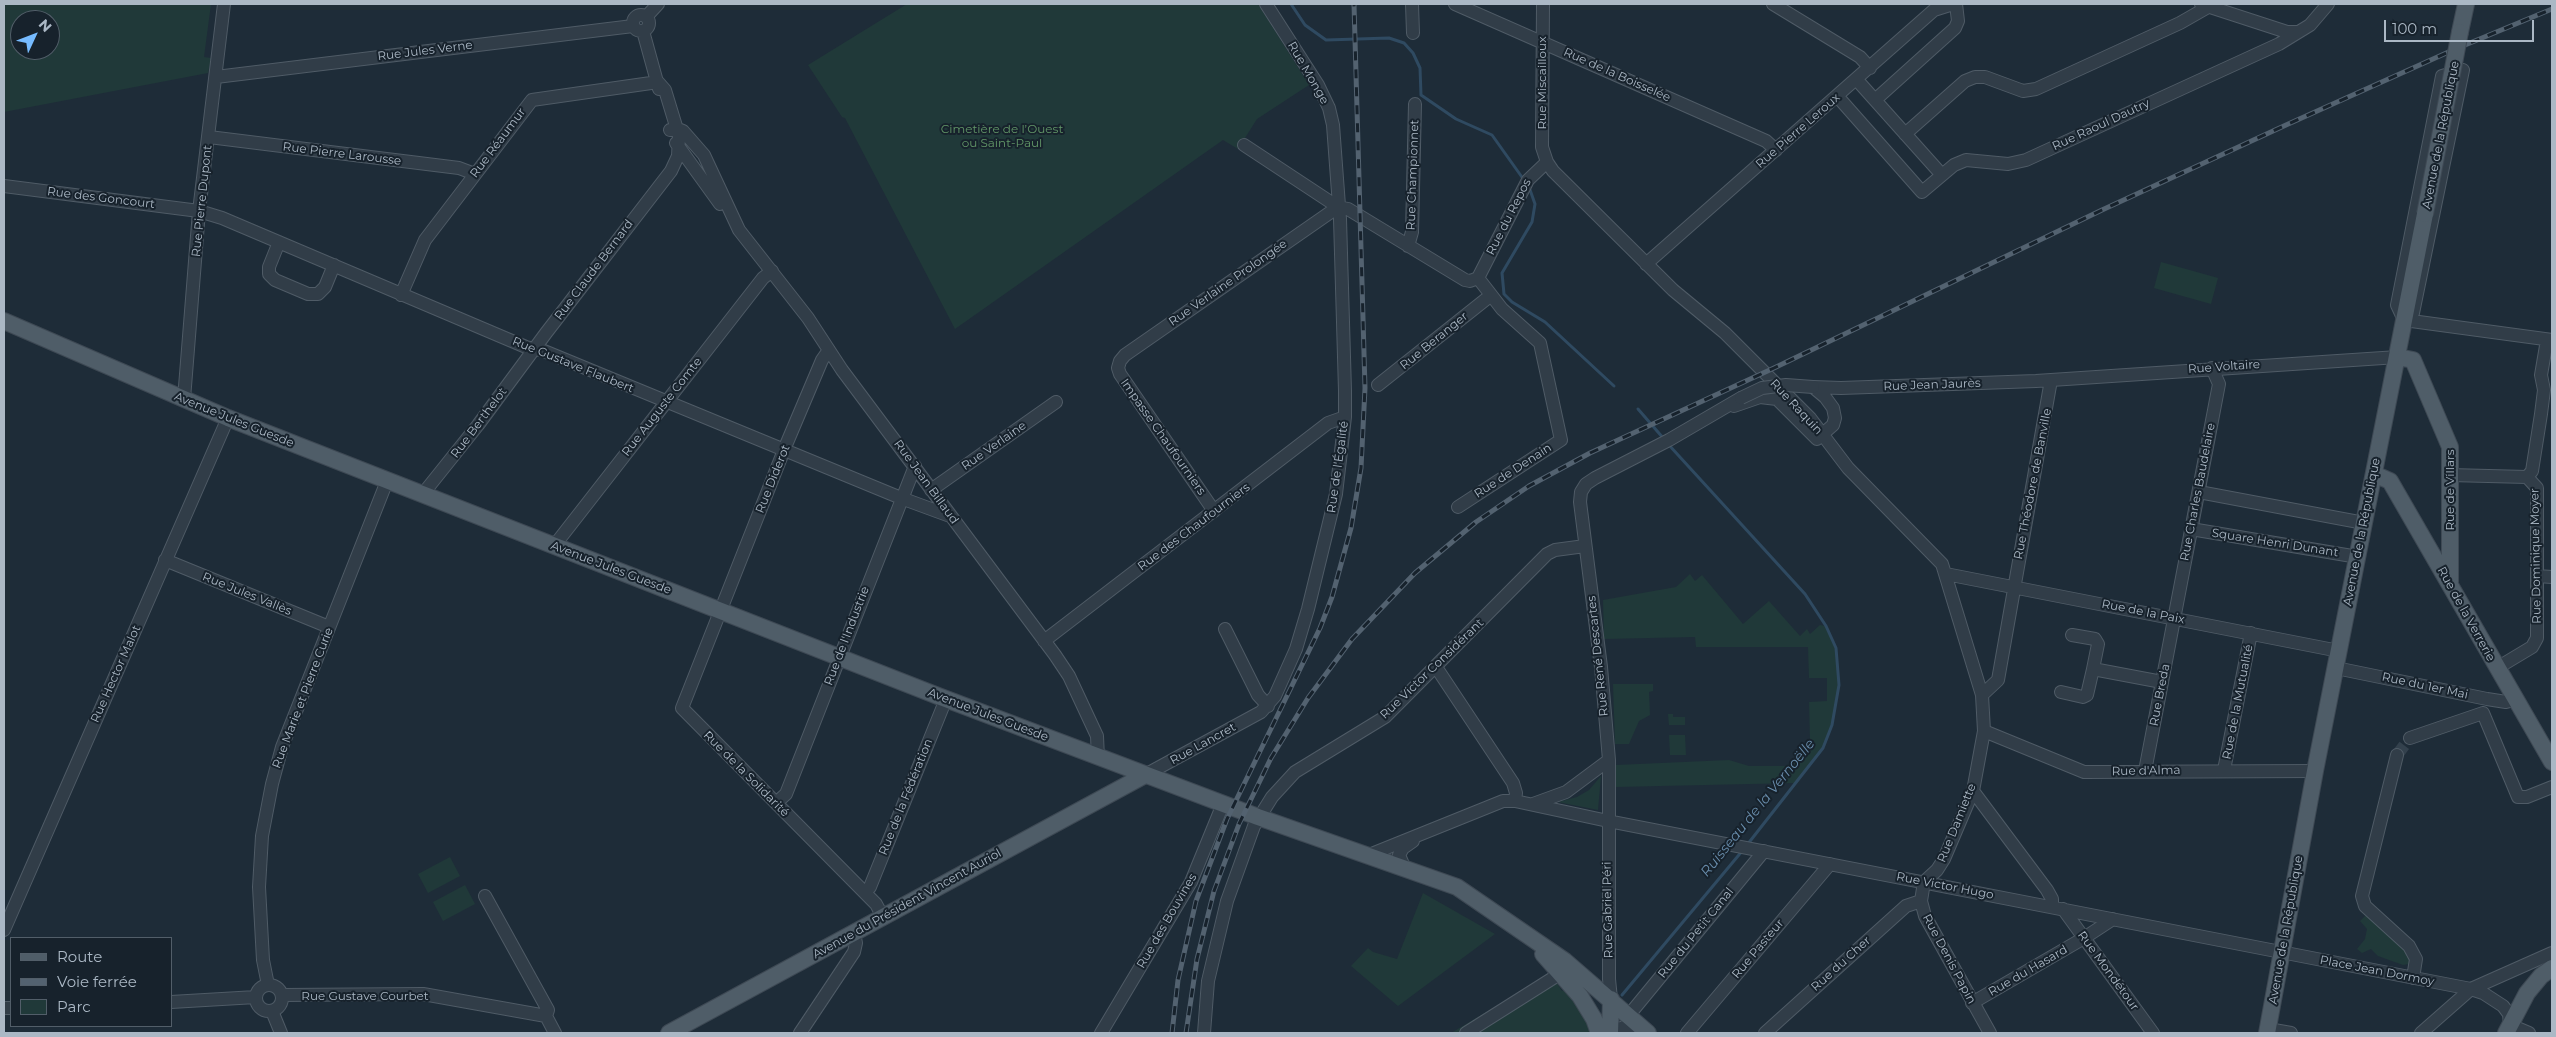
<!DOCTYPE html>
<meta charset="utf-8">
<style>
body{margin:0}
#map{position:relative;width:2556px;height:1037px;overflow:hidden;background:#1e2c38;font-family:Montserrat,sans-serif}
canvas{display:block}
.frame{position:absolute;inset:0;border:5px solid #abb8c5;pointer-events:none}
.legend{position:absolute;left:10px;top:937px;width:162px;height:90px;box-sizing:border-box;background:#17222c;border:1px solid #525e69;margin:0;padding:6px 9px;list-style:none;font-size:15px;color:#abb8c5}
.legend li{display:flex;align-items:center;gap:10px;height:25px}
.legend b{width:25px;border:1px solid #525e69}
.north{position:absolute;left:10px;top:10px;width:50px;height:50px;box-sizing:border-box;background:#17222c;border:1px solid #525e69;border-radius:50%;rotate:47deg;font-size:14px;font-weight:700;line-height:20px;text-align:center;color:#abb8c5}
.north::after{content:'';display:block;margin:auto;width:18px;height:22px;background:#76bbff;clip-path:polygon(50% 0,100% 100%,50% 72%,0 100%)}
.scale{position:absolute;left:2384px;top:20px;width:150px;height:22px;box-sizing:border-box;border:2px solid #abb8c5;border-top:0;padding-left:6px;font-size:15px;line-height:18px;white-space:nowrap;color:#abb8c5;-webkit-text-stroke:4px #17222c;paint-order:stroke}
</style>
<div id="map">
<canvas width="2556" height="1037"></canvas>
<div class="frame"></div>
<ul class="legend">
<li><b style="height:6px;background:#4f5d68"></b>Route</li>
<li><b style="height:6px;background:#536270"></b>Voie ferrée</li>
<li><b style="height:14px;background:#203939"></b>Parc</li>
</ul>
<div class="north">N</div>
<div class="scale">100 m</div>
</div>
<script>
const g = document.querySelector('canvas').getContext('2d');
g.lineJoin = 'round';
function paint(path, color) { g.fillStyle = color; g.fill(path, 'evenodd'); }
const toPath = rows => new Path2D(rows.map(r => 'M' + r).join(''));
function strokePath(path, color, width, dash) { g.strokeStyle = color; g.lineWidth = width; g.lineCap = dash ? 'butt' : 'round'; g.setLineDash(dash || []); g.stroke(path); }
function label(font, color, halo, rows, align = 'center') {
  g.font = font + ' Montserrat,sans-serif'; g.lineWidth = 4; g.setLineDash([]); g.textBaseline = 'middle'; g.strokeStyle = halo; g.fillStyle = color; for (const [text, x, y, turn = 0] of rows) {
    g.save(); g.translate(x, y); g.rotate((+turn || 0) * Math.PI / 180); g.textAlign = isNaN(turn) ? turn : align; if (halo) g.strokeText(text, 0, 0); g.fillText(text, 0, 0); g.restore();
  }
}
paint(toPath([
 [4,4,211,4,204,57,211,58,208,73,4,112],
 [20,20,50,20,50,50,20,50],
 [907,4,1258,4,1309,85,1257,119,1238,149,1223,140,955,329,845,118,842,117,808,65],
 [2161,262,2218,278,2211,304,2154,288],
 [1690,574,1695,581,1702,575,1743,624,1769,601,1800,636,1807,629,1810,634,1820,625,1826,626,1836,648,1839,685,1832,725,1823,748,1795,783,1616,787,1616,765,1729,760,1749,766,1785,766,1800,758,1810,741,1809,702,1827,701,1827,678,1809,678,1808,647,1696,647,1695,637,1604,639,1603,600,1676,587],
 [1613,684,1653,684,1653,691,1649,692,1650,715,1639,721,1629,744,1615,744],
 [1668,714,1673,714,1673,717,1685,717,1685,725,1669,725],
 [1669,735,1685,735,1686,755,1670,755],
 [1601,776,1598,810,1558,802,1577,797,1589,790],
 [450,857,460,876,428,893,418,874],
 [465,885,475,904,443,921,433,902],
 [1423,893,1495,934,1398,1006,1351,966,1368,948,1373,952,1397,959],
 [2366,915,2410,955,2412,959,2409,964,2403,965,2378,956,2371,949,2362,953,2357,949,2365,939,2367,929,2360,921],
 [1556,982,1562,991,1569,986,1594,1033,1451,1033,1530,986]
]), '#203939');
strokePath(toPath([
 [1291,4,1305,25,1326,40,1389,38,1404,43,1413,53,1420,68,1421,95,1456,119,1492,135,1524,180],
 [1529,187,1535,204,1532,222,1502,273,1504,294,1512,302,1545,322,1614,386],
 [1638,409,1664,439],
 [1668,444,1805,594,1826,626,1836,648,1839,685,1832,725,1823,748,1747,845],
 [1622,995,1743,850]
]), '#2f4a61', 3);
strokePath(toPath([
 [2397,755,2410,738]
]), '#33414d', 12, [12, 6]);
const minor = toPath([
 [1412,4,1413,33],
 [1455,4,1766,141,1776,150],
 [1543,4,1542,147,1547,162,1553,171,1673,290,1725,333,1810,418,1848,468,1942,564,1982,695,1984,731,1973,791,1944,859,1937,870,1924,882],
 [1773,4,1860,57,1870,68],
 [2201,4,2287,32,2297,32],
 '633 23a8 8 0 1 1 16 0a8 8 0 1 1-16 0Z',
 [646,17,658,4],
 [643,31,659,89],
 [2463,70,2413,313,2404,320,2397,305,2442,76,2463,70],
 [216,77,633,26],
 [1857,80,1942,175],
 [1838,97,1922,192,1954,165,1966,160,2008,164,2026,160,2279,44,2310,25,2328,4],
 [1875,100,1955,28,1958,21,1956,4],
 [670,130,678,129,683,131,704,155,739,230,808,318,842,370,1055,655,1069,676,1097,736,1098,758],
 [1905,134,1965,81,1975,77,1985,77,2023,91,2036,89,2180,23,2208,7],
 [209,137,459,168,475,174],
 [676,143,720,204],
 [1244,145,1338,207,1348,209,1465,280,1470,281,1478,278],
 [4,186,199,211,222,218,526,347,544,351,901,498,950,516],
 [279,242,269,267,269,274,275,280,308,294,318,294,325,287,334,265],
 [1408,246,1412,232,1415,104],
 [1646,264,1934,10,1953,4],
 [1478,278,1528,180,1547,162],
 [401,295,425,240,532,100,658,82],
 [2404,320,2552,340],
 [829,350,822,360,786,445,682,708,876,904,883,917],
 [1378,385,1490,296],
 [1813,387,1841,388,2036,381,2398,357],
 [184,399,199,211,224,4],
 [1734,406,1760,397,1777,399,1817,439,1833,425,1835,418,1833,408,1825,397,1813,387],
 [2450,475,2527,477,2537,488,2537,638,2532,647,2497,668],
 [2527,477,2532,471,2541,414,2544,390,2541,375,2547,340],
 [931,490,1056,402],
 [2199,492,2364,523],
 [422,495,478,425,546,333,671,171,678,156,679,136,665,90,658,82],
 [1458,507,1561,440,1540,343,1502,309,1478,278],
 [1214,511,1120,374,1118,368,1120,361,1125,355,1338,207],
 [2191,529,2358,557],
 [554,546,763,278,772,271],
 [165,560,329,627],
 [1946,574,2339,651],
 [2537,576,2552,577],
 [1225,629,1258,695,1268,706],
 [2072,635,2095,639,2098,644,2093,669],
 [1044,641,1328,423,1345,417],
 [1436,667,1513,783,1516,793,1515,801],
 [2336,668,2487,699,2506,702,2514,700],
 [2061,692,2083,697,2087,695,2093,669,2162,682],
 [1982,695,1998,680,2051,380],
 [2483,713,2518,797,2527,797,2552,787],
 [1984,731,2084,772,2315,771],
 [2410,738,2483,713],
 [2397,755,2362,896,2365,906,2409,946,2416,959,2413,978],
 [2224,770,2251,633],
 [2145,771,2219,384,2212,368],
 [1145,775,1261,712,1275,696,1296,649,1308,609,1336,494,1345,417,1345,391,1340,219,1333,125,1329,108,1318,85,1266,4],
 [1973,791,2047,890,2052,899,2052,907],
 [776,803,786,794,915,466],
 [1533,804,1566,792,1609,760],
 [1369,855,1503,801,1515,801,1608,821,2471,989,2483,993,2503,1006,2509,1014,2510,1025,2529,1033],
 [1405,869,1399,855,1403,848,1413,841],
 [1924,882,1921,901,1925,916,1990,1033],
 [865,893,870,887,946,699],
 [485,896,548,1010,546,1016],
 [2063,909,2153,1033],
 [4,930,228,418],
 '256 998a13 13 0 1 1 26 0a13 13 0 1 1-26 0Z',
 [268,985,263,960,259,887,262,836,272,784,282,747,387,481],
 [282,995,423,994,546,1016,555,1033],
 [1611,999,1609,979,1609,760,1601,667,1580,502,1581,492,1586,484,1595,478,1669,440,1741,398],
 [171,1002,256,997],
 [1972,1003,2084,938,2113,919],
 [4,1008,11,1008],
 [272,1011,281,1033],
 [1629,1015,1764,851],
 [2268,1029,2291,1033],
 [800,1033,854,952,856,943,854,933],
 [1101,1033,1191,882,1223,804],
 [1204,1033,1208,981,1227,901,1254,826,1272,797,1295,772,1385,717,1547,554,1555,550,1585,546],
 [1466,1033,1561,973],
 [1610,1033,1613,1030,1625,1027,1644,1033],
 [1687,1033,1830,864],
 [1765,1033,1906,906,1921,901],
 [2421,1033,2471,989,2552,953]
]);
const major = toPath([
 [2460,32,2466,4],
 [4,321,228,418,938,696,1258,817,1457,887,1565,961,1648,1033],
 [2398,357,2413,360,2450,447,2450,582],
 [2374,474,2390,481,2552,762],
 [1543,954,1580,996,1594,1019,1599,1033],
 [669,1033,1145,775],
 [1610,1033,1611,999],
 [2267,1033,2315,771,2425,214],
 [2506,1033,2527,993,2541,976,2552,968]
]);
strokePath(minor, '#4f5b66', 14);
strokePath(major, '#3e4954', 18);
strokePath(minor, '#313d48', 12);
strokePath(major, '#4f5d68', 16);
const rail = toPath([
 [1172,1033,1178,980,1196,901,1227,819,1320,628,1332,597,1351,528,1361,468,1365,388,1354,4],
 [1186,1033,1197,959,1214,891,1239,824,1271,758,1308,698,1352,639,1415,573,1476,522,1529,486,1590,453,1774,368,2102,210,2286,125,2453,50,2552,9]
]);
strokePath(rail, '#536270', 5);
strokePath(rail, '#17222c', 3, [9]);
const minorBridge = toPath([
 [1741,398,1762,388,1786,385,1813,387]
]);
const majorBridge = toPath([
 [2425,214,2460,32]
]);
strokePath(minorBridge, '#4f5b66', 14, []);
strokePath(majorBridge, '#3e4954', 18, []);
strokePath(minorBridge, '#313d48', 12);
strokePath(majorBridge, '#4f5d68', 16);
label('12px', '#abb8c5', '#17222c', [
 ["Rue Jules Verne",425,51,-7],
 ["Rue Monge",1308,73,60],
 ["Rue de la Boisselée",1617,75,24],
 ["Rue Miscailloux",1542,83,-90],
 ["Rue Raoul Dautry",2101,125,-25],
 ["Rue Pierre Leroux",1798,131,-41],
 ["Avenue de la République",2441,135,-79],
 ["Rue Réaumur",498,143,-53],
 ["Rue Pierre Larousse",342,154,7],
 ["Rue Championnet",1413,175,-88],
 ["Rue des Goncourt",101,198,7],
 ["Rue Pierre Dupont",202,201,-84],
 ["Rue du Repos",1509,217,-63],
 ["Rue Claude Bernard",594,270,-53],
 ["Rue Verlaine Prolongée",1228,283,-35],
 ["Rue Beranger",1434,341,-39],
 ["Rue Gustave Flaubert",573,365,22],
 ["Rue Voltaire",2224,367,-4],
 ["Rue Jean Jaurès",1932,385,-2],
 ["Rue Auguste Comte",662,407,-52],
 ["Rue Raquin",1796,407,47],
 ["Avenue Jules Guesde",234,420,22],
 ["Rue Berthelot",479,423,-53],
 ["Impasse Chaufourniers",1163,437,55],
 ["Rue Verlaine",994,446,-35],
 ["Rue de l'Égalité",1338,467,-82],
 ["Rue de Denain",1513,471,-33],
 ["Rue Diderot",773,479,-68],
 ["Rue Jean Billaud",926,482,54],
 ["Rue Théodore de Banville",2033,484,-79],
 ["Rue de Villars",2450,490,-90],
 ["Rue Charles Baudelaire",2198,492,-79],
 ["Rue des Chaufourniers",1194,527,-37],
 ["Avenue de la République",2362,532,-79],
 ["Square Henri Dunant",2275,543,9],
 ["Rue Dominique Moyer",2536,556,-91],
 ["Avenue Jules Guesde",611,568,21],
 ["Rue Jules Vallès",247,594,22],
 ["Rue de la Paix",2143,612,11],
 ["Rue de la Verrerie",2466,614,61],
 ["Rue de l'Industrie",847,636,-69],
 ["Rue René Descartes",1598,656,-96],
 ["Rue Victor Considérant",1432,669,-44],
 ["Rue Hector Malot",116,674,-66],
 ["Rue du 1er Mai",2425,686,12],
 ["Rue Breda",2160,695,-79],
 ["Rue Marie et Pierre Curie",303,698,-69],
 ["Rue de la Mutualité",2238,702,-79],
 ["Avenue Jules Guesde",988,715,21],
 ["Rue Lancret",1203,744,-29],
 ["Rue d'Alma",2146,771,-1],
 ["Rue de la Solidarité",746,774,45],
 ["Rue de la Fédération",906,797,-68],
 ["Rue Damiette",1957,823,-68],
 ["Rue Victor Hugo",1945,886,11],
 ["Avenue du Président Vincent Auriol",907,904,-29],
 ["Rue Gabriel Péri",1608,910,-91],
 ["Rue des Bouvines",1167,921,-60],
 ["Avenue de la République",2286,930,-80],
 ["Rue du Petit Canal",1696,933,-51],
 ["Rue Pasteur",1758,949,-50],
 ["Rue Denis Papin",1949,959,62],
 ["Rue du Cher",1841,964,-42],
 ["Rue du Hasard",2028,971,-30],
 ["Rue Mondétour",2108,971,54],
 ["Place Jean Dormoy",2377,971,11],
 ["Rue Gustave Courbet",365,996]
]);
label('12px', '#629768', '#17222c', [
 ["Cimetière de l’Ouest",1002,129],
 ["ou Saint-Paul",1002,143]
]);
label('italic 14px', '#698dac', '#17222c', [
 ["Ruisseau de la Vernoëlle",1758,808,-51]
]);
</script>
